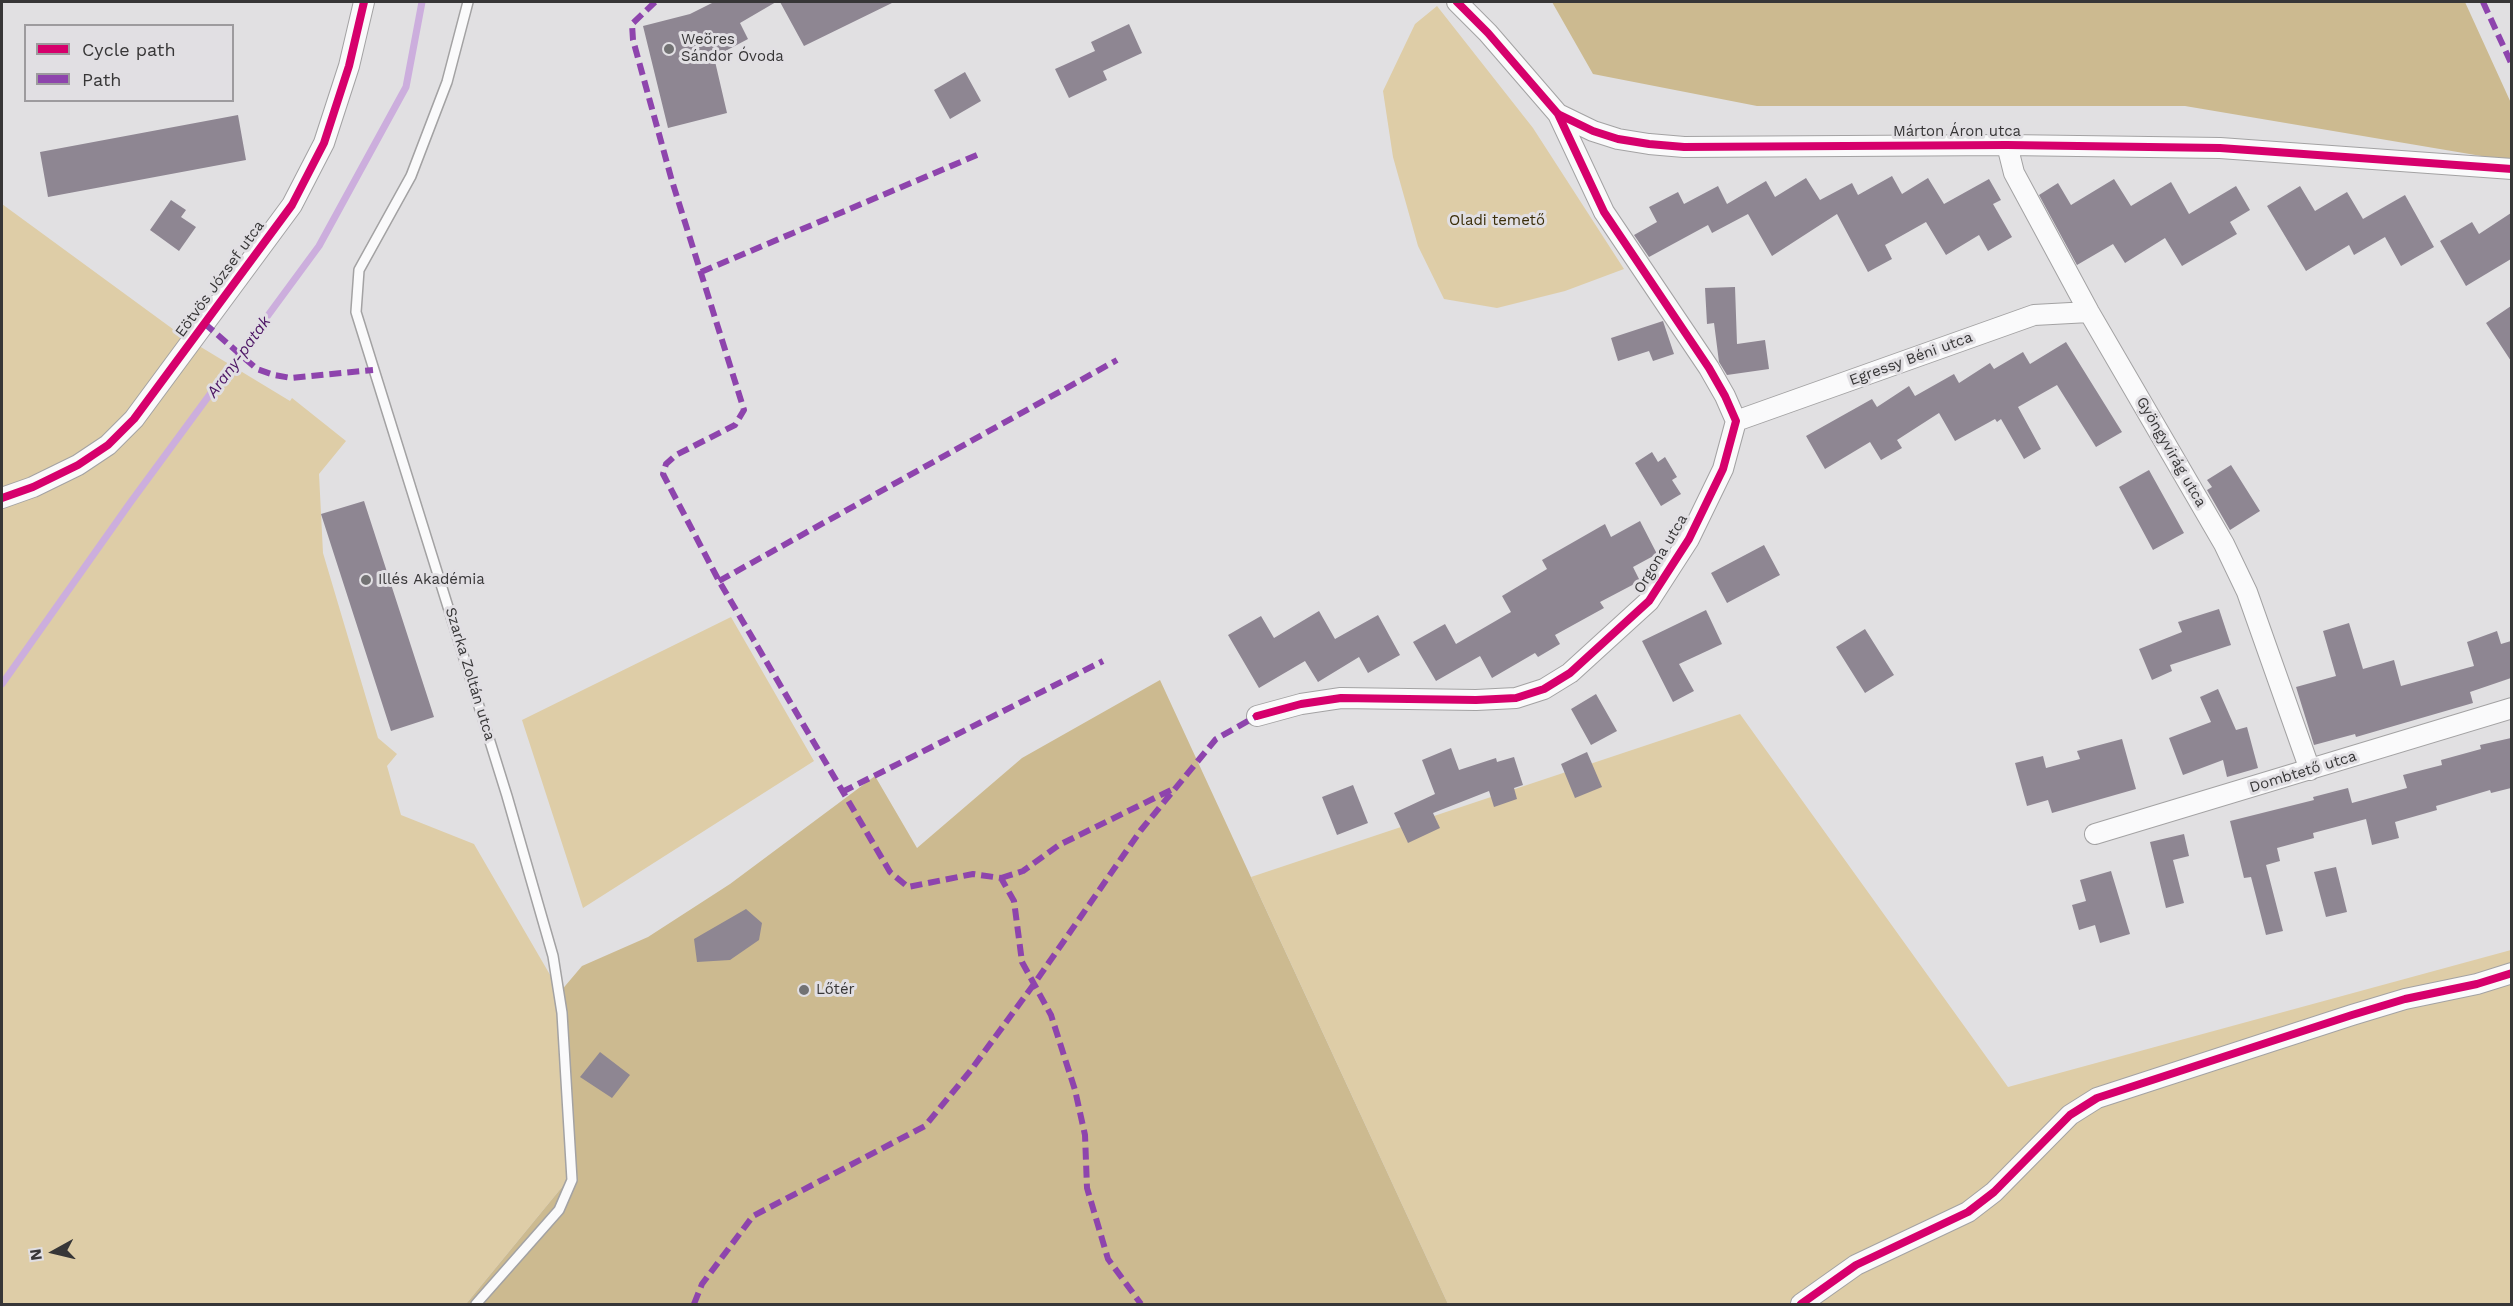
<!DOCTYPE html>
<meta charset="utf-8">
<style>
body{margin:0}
#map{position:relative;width:2513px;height:1306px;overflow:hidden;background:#e1e0e2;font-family:"Work Sans",sans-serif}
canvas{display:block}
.frame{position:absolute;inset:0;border:3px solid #373637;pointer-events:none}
.legend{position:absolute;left:24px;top:24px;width:210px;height:78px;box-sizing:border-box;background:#e1dfe3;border:2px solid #9d9b9e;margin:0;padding:8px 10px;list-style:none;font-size:18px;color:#373637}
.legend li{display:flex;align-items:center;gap:12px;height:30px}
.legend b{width:30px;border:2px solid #9d9b9e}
.north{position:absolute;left:24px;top:1222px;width:60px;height:60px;-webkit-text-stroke:4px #e1dfe3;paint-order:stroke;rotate:262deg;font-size:16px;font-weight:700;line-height:24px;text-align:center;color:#373637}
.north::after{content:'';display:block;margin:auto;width:21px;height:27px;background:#373637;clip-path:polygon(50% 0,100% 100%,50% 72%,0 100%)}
</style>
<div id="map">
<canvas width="2513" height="1306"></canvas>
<div class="frame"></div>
<ul class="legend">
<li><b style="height:8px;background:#d6006c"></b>Cycle path</li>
<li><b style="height:8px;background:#8e44ad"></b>Path</li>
</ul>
<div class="north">N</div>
</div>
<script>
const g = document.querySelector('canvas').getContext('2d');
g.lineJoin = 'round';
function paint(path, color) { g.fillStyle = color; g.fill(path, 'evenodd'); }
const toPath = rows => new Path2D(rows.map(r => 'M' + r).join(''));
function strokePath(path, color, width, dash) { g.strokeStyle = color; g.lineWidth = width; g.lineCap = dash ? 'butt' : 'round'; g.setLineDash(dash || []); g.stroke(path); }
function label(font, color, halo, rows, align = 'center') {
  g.font = font + ' "Work Sans",sans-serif'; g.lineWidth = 6; g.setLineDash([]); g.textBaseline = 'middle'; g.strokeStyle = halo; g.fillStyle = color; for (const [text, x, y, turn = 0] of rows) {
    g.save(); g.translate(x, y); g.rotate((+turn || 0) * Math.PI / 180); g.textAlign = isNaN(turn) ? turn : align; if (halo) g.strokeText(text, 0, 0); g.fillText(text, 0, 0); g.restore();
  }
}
paint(toPath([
 [1437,6,1533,128,1624,269,1565,291,1497,308,1444,299,1418,246,1393,157,1383,91,1415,24],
 [2,204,181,335,290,401,292,398,346,441,319,474,323,553,378,738,397,754,387,766,401,815,474,844,560,992,562,1094,567,1181,466,1304,2,1304],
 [731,617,814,761,583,908,522,720],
 [1740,714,2008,1087,2511,950,2511,1304,1448,1304,1251,877]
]), '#decda7');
paint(toPath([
 [1552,2,2465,2,2511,103,2511,161,2185,106,1757,106,1593,74],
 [1160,680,1448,1304,466,1304,567,1181,562,1094,560,992,582,966,648,937,730,884,875,776,917,848,1022,758]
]), '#ccba90');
strokePath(toPath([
 [2,684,130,503,319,246,406,87,422,2]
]), '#ccaedd', 7);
paint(toPath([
 [714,2,776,2,740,23,748,39,714,57,727,113,668,128,643,26,690,14],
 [780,2,894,2,804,46],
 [1129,24,1142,53,1103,71,1107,80,1069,98,1055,69,1095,51,1091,42],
 [965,72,981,101,950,119,934,90],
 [238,115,246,160,48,197,40,152],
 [1892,176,1902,194,1928,178,1944,204,1989,179,2001,200,1993,204,2012,237,1988,251,1979,235,1946,255,1926,222,1885,245,1892,259,1868,272,1837,214,1772,256,1748,214,1712,233,1708,225,1649,257,1634,235,1657,222,1649,207,1678,192,1684,204,1718,186,1727,204,1766,181,1775,197,1806,178,1820,200,1852,183,1858,195],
 [2114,179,2131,206,2171,182,2189,214,2236,186,2250,210,2230,222,2237,234,2182,266,2165,238,2125,263,2113,244,2077,265,2039,195,2058,183,2071,205],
 [2300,186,2315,211,2347,192,2363,219,2405,195,2434,247,2401,266,2385,237,2354,255,2349,245,2306,271,2267,206],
 [171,200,186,210,181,217,196,227,179,251,150,230],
 [2511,213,2511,259,2466,286,2440,241,2472,222,2479,234],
 [1735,287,1737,344,1765,340,1769,369,1727,375,1719,362,1714,323,1707,324,1705,288],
 [2511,306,2511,361,2486,323],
 [1663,321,1674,354,1653,361,1649,351,1618,361,1611,338],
 [2066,342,2122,432,2096,447,2057,385,2018,407,2041,449,2024,459,2001,419,1997,422,1995,419,1955,441,1939,413,1897,440,1902,448,1881,460,1870,442,1825,469,1806,436,1872,399,1877,407,1909,386,1915,396,1954,374,1959,383,1990,363,1994,369,2023,352,2030,364],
 [1652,452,1658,462,1665,457,1677,477,1672,480,1681,494,1661,506,1635,463],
 [2231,465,2260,511,2230,530,2207,490,2212,487,2207,480],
 [2149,470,2184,533,2153,550,2119,487],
 [364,501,434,717,391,731,321,514],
 [1640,521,1657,554,1633,567,1640,581,1600,602,1604,608,1555,635,1560,644,1538,657,1535,653,1492,678,1480,656,1436,681,1413,642,1445,624,1456,644,1511,612,1502,596,1547,569,1542,560,1605,524,1611,537],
 [1764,545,1780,575,1727,603,1711,573],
 [2219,609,2231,645,2170,665,2172,671,2152,680,2139,649,2182,632,2178,622],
 [1706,610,1722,644,1679,664,1694,691,1673,702,1642,641],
 [1319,611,1335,639,1378,615,1400,655,1368,673,1359,657,1318,682,1305,661,1259,688,1228,635,1261,616,1274,638],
 [2349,623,2363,669,2394,660,2401,686,2474,666,2467,642,2497,631,2501,644,2511,641,2511,678,2470,692,2473,703,2356,737,2355,734,2314,745,2296,687,2336,676,2323,631],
 [1865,629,1894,675,1865,693,1836,647],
 [2218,689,2236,730,2247,727,2258,768,2227,777,2223,760,2183,775,2169,738,2211,722,2200,697],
 [1596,694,1617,731,1591,745,1571,709],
 [2511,738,2511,788,2491,793,2490,790,2436,806,2437,810,2395,822,2399,838,2372,845,2366,819,2313,833,2314,838,2277,848,2280,861,2266,865,2283,931,2266,935,2251,877,2244,878,2230,821,2314,800,2313,797,2348,788,2352,803,2407,788,2403,775,2442,765,2441,760,2481,749,2480,745],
 [2122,739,2136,789,2052,813,2048,800,2027,806,2015,763,2043,756,2046,768,2080,759,2077,751],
 [1451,748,1459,770,1496,758,1497,762,1514,757,1523,785,1514,788,1517,799,1494,807,1489,791,1433,813,1440,828,1408,843,1394,813,1435,794,1422,760],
 [1587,752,1602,787,1575,798,1561,764],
 [1353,785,1368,823,1337,835,1322,797],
 [2184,834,2189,856,2173,860,2184,903,2166,908,2150,842],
 [2336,867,2347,912,2326,917,2314,872],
 [2111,871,2130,934,2100,943,2095,925,2079,930,2072,905,2086,901,2080,880],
 [746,909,762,923,759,940,730,960,697,962,694,939],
 [600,1052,630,1075,612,1098,580,1077]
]), '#8e8692');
const lane = toPath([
 [468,2,447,82,411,176,359,270,356,312,507,796,553,956,562,1013,572,1180,559,1210,476,1304]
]);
const street = toPath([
 [1457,2,1488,33,1558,114,1593,131,1618,139,1649,144,1684,147,2007,145,2220,148,2512,169],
 [2007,145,2014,173,2089,312,2224,544,2247,592,2310,770],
 [1736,421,2034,315,2089,312],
 [2,498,33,487,78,465,108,445,134,419,292,205,324,143,349,66,364,2],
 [1257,716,1301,704,1341,698,1476,700,1516,698,1544,689,1570,673,1649,601,1689,539,1723,469,1736,421,1725,396,1709,368,1604,212,1558,114],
 [2095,834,2512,708],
 [1801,1304,1856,1265,1968,1212,1994,1192,2070,1115,2097,1098,2352,1015,2405,999,2477,984,2512,973]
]);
strokePath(lane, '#a3a2a3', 12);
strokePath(street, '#a3a2a3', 22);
strokePath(lane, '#fafafb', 9);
strokePath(street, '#fafafb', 20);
strokePath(toPath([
 [655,2,632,24,633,40,672,181,744,410,735,425,676,455,666,464,663,474,719,581,890,872,908,887,973,874,1001,878,1014,901,1022,962,1051,1015,1075,1090,1085,1135,1087,1188,1108,1259,1141,1304],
 [2483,2,2512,65],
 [701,272,977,155],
 [204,323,257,369,274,375,291,378,373,370],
 [719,581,1117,360],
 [842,792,1103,661],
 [1001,878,1023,871,1059,845,1173,789],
 [694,1304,702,1284,753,1216,925,1126,971,1070,1034,984,1141,830,1216,739,1257,716]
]), '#8e44ad', 6, [12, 6]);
strokePath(toPath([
 [1457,2,1488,33,1558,114,1593,131,1618,139,1649,144,1684,147,2007,145,2220,148,2512,169],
 [2,498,33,487,78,465,108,445,134,419,292,205,324,143,349,66,364,2],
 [1257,716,1301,704,1341,698,1476,700,1516,698,1544,689,1570,673,1649,601,1689,539,1723,469,1736,421,1725,396,1709,368,1604,212,1558,114],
 [1801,1304,1856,1265,1968,1212,1994,1192,2070,1115,2097,1098,2352,1015,2405,999,2477,984,2512,973]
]), '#d6006c', 8);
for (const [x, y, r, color] of [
 [669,49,6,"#727273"],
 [366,580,6,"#727273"],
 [804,990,6,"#727273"]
]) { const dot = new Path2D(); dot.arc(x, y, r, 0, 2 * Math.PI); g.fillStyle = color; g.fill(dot); strokePath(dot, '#e1dfe3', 2); }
label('15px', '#373637', '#e1dfe3', [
 ["Weöres",681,40],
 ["Sándor Óvoda",681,57],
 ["Illés Akadémia",378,580],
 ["Lőtér",816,990]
], 'left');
label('15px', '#373637', '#e1dfe3', [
 ["Márton Áron utca",1957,132],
 ["Eötvös József utca",220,279,-54],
 ["Egressy Béni utca",1911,359,-20],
 ["Gyöngyvirág utca",2171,452,60],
 ["Orgona utca",1661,554,-59],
 ["Szarka Zoltán utca",470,674,73],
 ["Dombtető utca",2303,772,-17]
]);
label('15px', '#3b2e0a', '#e1dfe3', [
 ["Oladi temető",1497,221]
]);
label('italic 16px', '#4c1464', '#e1dfe3', [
 ["Arany-patak",239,357,-54]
]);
</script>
